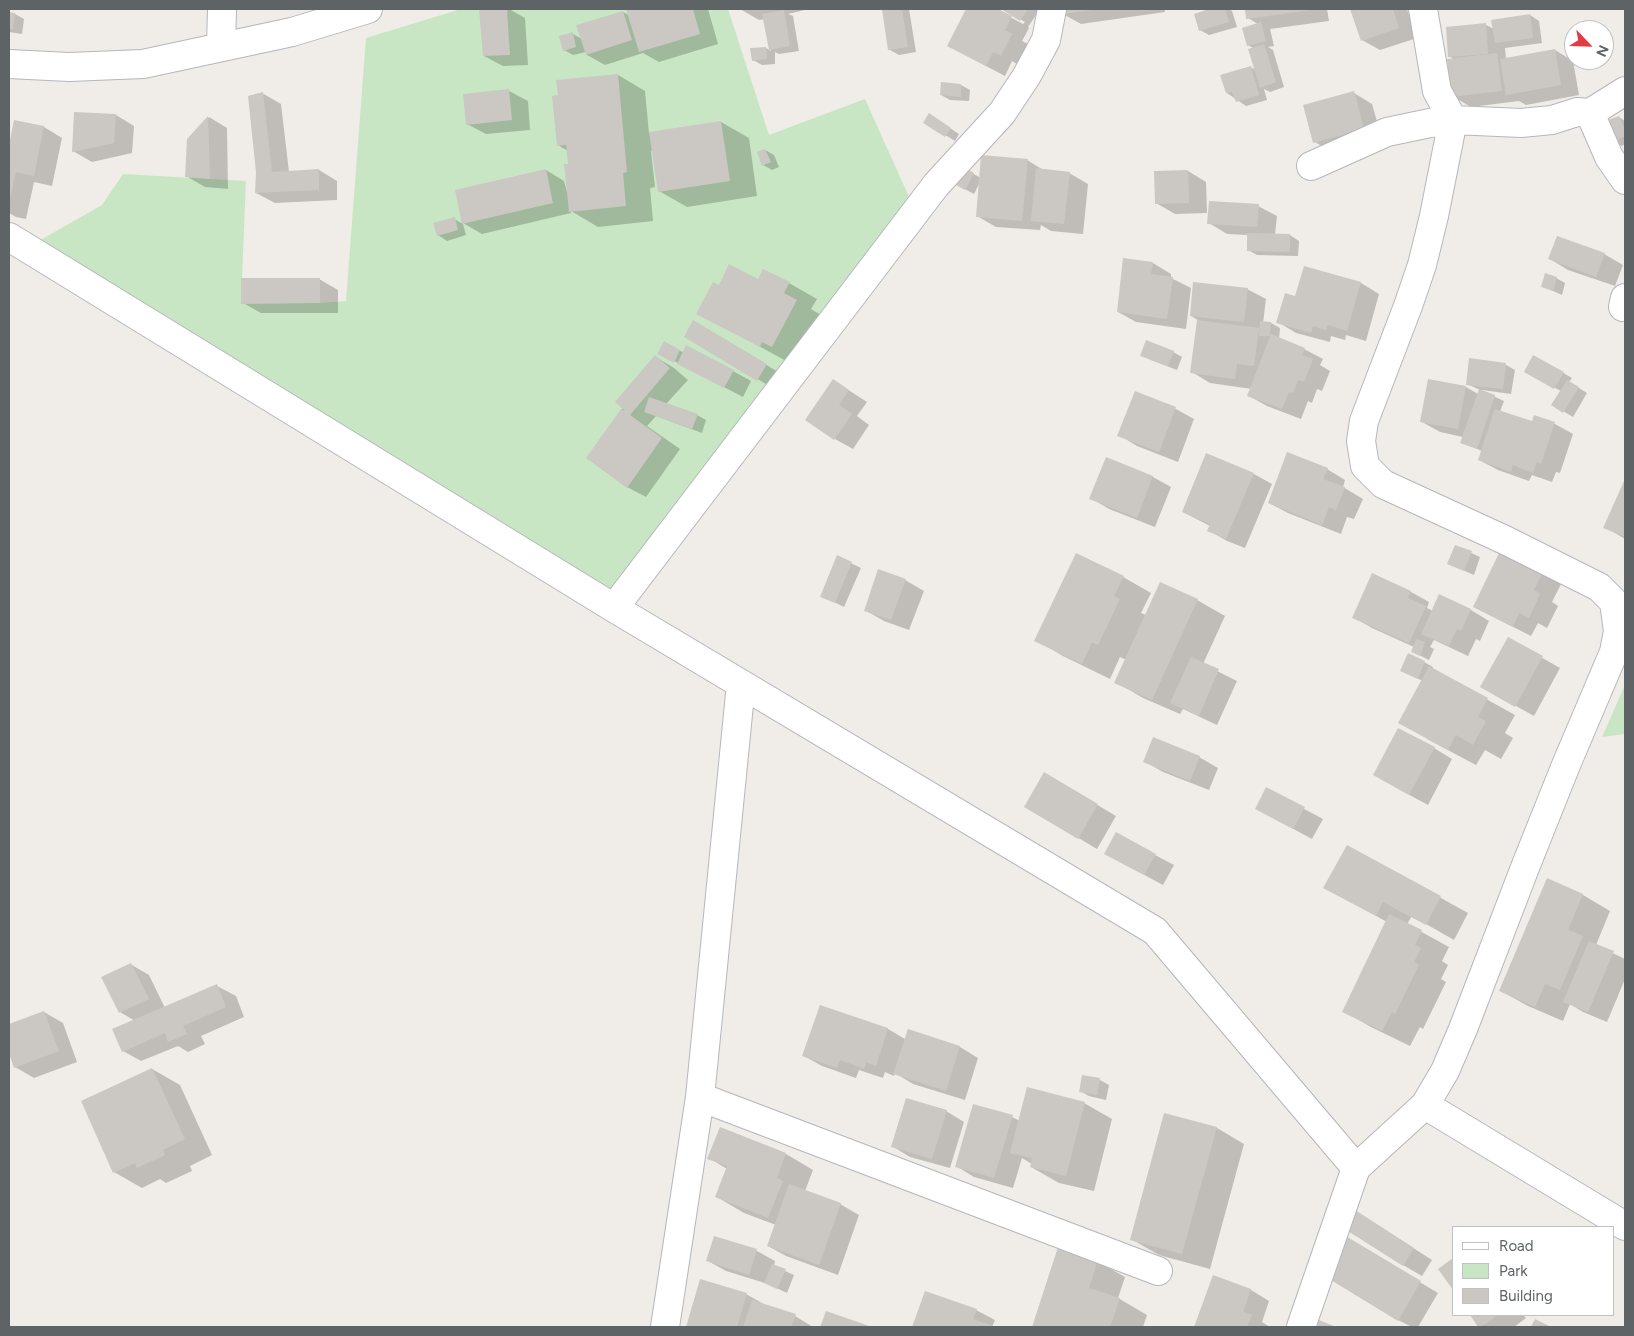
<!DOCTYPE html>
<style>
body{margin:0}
#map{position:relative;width:1634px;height:1336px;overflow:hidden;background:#f0ece7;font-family:Figtree,sans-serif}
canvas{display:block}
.frame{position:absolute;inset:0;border:10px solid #5e6366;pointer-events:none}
.legend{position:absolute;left:1452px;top:1226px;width:162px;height:90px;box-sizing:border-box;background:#fff;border:1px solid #bfc1c2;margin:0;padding:6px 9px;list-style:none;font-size:15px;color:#5e6366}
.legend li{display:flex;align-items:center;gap:10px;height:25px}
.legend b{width:25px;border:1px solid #bfc1c2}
.north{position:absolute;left:1564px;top:20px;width:50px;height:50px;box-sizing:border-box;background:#fff;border:1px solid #bfc1c2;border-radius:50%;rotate:114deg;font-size:14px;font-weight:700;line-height:20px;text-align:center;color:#5e6366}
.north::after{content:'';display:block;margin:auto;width:18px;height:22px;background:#e33a43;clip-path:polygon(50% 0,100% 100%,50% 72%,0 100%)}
</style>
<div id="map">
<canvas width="1634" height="1336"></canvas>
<div class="frame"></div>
<ul class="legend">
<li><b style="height:6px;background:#fff"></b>Road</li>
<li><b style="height:14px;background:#c9e6c4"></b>Park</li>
<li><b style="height:14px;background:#cbc7c3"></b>Building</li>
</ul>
<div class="north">N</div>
</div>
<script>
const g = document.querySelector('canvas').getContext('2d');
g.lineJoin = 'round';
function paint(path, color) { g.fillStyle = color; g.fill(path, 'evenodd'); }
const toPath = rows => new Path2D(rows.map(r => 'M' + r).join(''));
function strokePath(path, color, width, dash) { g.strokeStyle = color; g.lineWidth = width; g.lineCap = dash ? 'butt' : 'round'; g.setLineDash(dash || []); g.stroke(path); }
paint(toPath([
 [461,9,728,9,769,135,865,99,914,208,603,609,16,254,102,205,123,174,246,181,241,303,320,303,346,301,366,38],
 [1625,685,1625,734,1602,737]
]), '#c9e6c4');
paint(toPath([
 [509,9,525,18,528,65,503,66,484,56,481,10],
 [628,9,708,9,718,44,659,62,643,53,605,65,587,55,586,52,573,55,564,50,573,34,582,39,623,12,630,16],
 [740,9,809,9,788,14,793,16,799,51,779,54,775,52,775,64,762,65,753,60,766,48,771,51,765,19,759,20],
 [883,9,909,9,916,52,899,55,890,50],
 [967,9,995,9,1023,24,1025,22,1003,9,1040,9,1028,27,1029,28,1022,41,1030,45,1020,66,1012,61,1005,76,948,46],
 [1062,9,1165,9,1165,12,1081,24,1063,14],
 [1213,9,1228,9,1232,11,1237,27,1209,35,1200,30,1195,14],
 [1246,9,1327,9,1329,21,1270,29,1274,46,1268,47,1273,50,1284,87,1270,92,1264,89,1267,100,1246,106,1227,93,1250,67,1256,70,1253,48,1248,45,1258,24,1248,18],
 [1352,9,1407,9,1417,38,1380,50,1362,40],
 [9,13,15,14,24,19,22,34,9,32],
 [1530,15,1539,21,1542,43,1505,48,1506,59,1555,50,1573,61,1579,95,1526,105,1519,101,1471,107,1452,96,1455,60,1449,56,1486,25,1494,29],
 [618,75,645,91,649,133,721,122,749,138,757,196,687,207,659,191,653,150,651,151,655,187,650,188,653,221,598,227,571,211,571,213,482,234,463,223,546,170,564,181,567,192,568,191,569,165,568,151,558,145],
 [942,83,961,85,970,90,969,101,950,100,941,95],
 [509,91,528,101,530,130,486,134,467,124],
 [262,93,281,104,289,172,319,170,337,181,337,200,275,203,256,193],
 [1354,93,1372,104,1382,139,1333,153,1315,142],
 [116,115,134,126,132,153,92,162,73,151],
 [209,117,227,128,228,189,205,187,186,176,189,140],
 [1619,117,1625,121,1625,144,1622,146,1613,141],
 [938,120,959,134,955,141,924,122],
 [15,121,44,127,62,138,52,186,34,182,26,219,16,217,9,213,9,151],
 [765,150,774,155,779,167,772,170,763,165],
 [1027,160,1045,171,1069,173,1088,184,1083,234,1051,231,1041,225,1040,230,996,227,977,216,980,182,974,194,959,186,959,166,981,178],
 [1188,171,1206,182,1207,213,1175,214,1156,203],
 [1258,206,1277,216,1275,235,1290,235,1299,241,1298,256,1257,255,1248,250,1249,235,1227,234,1209,223],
 [454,219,463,224,466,235,447,241,438,235],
 [1604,254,1623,265,1615,286,1568,270,1550,259],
 [1153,263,1171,274,1171,278,1191,288,1186,329,1136,322,1118,312],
 [1305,268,1361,283,1379,294,1366,341,1346,335,1345,340,1331,336,1330,342,1296,333,1278,322,1296,298],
 [1556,278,1565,283,1562,295,1542,286],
 [319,279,338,290,338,313,261,313,243,303],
 [758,281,789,283,817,299,811,309,824,317,788,362,698,313,719,287],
 [1247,289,1266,299,1263,323,1271,323,1280,328,1279,339,1304,349,1323,359,1320,365,1330,371,1322,391,1317,389,1312,403,1308,401,1301,419,1267,406,1249,396,1252,389,1210,383,1192,372,1198,320,1191,316],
 [694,322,785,376,776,390,685,336],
 [665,342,684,353,733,371,751,381,743,397,659,353],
 [1173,352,1182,357,1177,370,1151,360,1142,355],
 [1534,356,1572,378,1569,382,1587,393,1573,417,1553,405,1561,391,1525,372],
 [656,357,674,368,688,380,666,404,697,415,706,420,702,433,656,416,647,426,680,449,646,497,627,487,587,458,623,408],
 [1470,360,1506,365,1515,370,1511,394,1482,390,1482,391,1504,401,1500,412,1533,423,1535,416,1555,424,1573,434,1560,473,1556,472,1552,482,1532,475,1529,481,1498,470,1479,460,1482,451,1461,442,1463,437,1440,432,1422,422,1466,387,1478,394,1480,390,1467,384],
 [833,380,867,402,857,416,869,425,853,449,835,439],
 [1135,393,1176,409,1194,419,1178,462,1137,446,1119,435],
 [1107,458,1153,477,1171,487,1155,527,1109,509,1091,498],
 [1327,469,1345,480,1343,487,1363,499,1354,519,1347,517,1341,534,1288,513,1269,503],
 [1254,474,1272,484,1245,548,1227,541,1208,530,1210,526,1183,512],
 [1624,482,1625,483,1625,539,1605,527],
 [1456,546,1480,557,1474,575,1449,564],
 [838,557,861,568,844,607,822,596],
 [1542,573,1561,584,1552,602,1558,606,1547,628,1538,623,1531,636,1474,607],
 [1372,575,1411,592,1429,602,1427,608,1433,611,1440,596,1471,610,1489,621,1480,641,1476,639,1468,656,1434,640,1430,647,1434,649,1429,660,1413,652,1414,647,1372,628,1353,617],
 [1123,577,1151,593,1141,613,1146,615,1197,600,1225,616,1203,664,1237,681,1217,725,1183,709,1180,714,1143,698,1116,682,1126,660,1120,657,1110,679,1063,656,1036,640],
 [905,580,924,591,909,630,884,621,865,610],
 [1509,639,1560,668,1534,716,1482,687],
 [1424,662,1433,667,1432,669,1515,715,1505,733,1513,738,1501,759,1485,750,1476,765,1427,739,1423,681,1410,675],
 [1434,748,1452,759,1428,805,1393,786],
 [1199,757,1218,768,1209,790,1163,772,1144,761],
 [1045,774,1116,816,1097,849,1026,807],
 [1267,789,1323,819,1312,839,1275,819],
 [1347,846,1468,913,1454,940,1412,916,1407,924,1449,947,1442,961,1448,965,1441,979,1446,982,1423,1029,1420,1027,1410,1046,1371,1027,1343,1011,1387,922,1353,903],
 [1155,855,1174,865,1163,885,1124,864],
 [1548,880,1583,895,1610,911,1596,945,1625,959,1625,979,1607,1022,1583,1012,1570,1004,1563,1021,1528,1006,1501,991],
 [130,964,149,975,165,1008,217,986,236,996,244,1017,201,1036,205,1044,188,1052,178,1046,141,1061,123,1051,135,1021,120,1012],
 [821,1006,888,1029,905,1039,908,1030,960,1047,978,1058,965,1100,913,1084,895,1073,894,1076,885,1072,883,1078,859,1070,856,1078,822,1066,804,1056],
 [44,1012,63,1023,77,1062,34,1078,15,1067,9,1050,9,1025],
 [152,1069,180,1085,212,1155,190,1166,192,1171,166,1183,160,1179,142,1188,114,1172],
 [1100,1080,1109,1085,1106,1100,1089,1096,1080,1091],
 [1084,1103,1112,1119,1094,1191,1059,1183,1031,1167,1032,1164,1022,1158,1013,1188,974,1177,956,1166,1012,1117,1020,1121],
 [946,1111,964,1122,950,1168,910,1157,892,1146],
 [1165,1115,1217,1128,1244,1144,1210,1269,1159,1255,1131,1239],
 [786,1154,813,1170,805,1191,840,1204,859,1215,838,1275,786,1256,768,1246,776,1225,744,1213,717,1197,727,1169,709,1158],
 [1371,1221,1432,1260,1422,1276,1403,1265],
 [715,1237,757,1251,775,1261,774,1266,794,1275,787,1293,768,1284,726,1271,708,1261],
 [1363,1248,1438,1293,1418,1327,1412,1327,1398,1320],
 [1059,1249,1097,1261,1125,1277,1118,1298,1147,1315,1143,1327,1034,1327],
 [1214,1277,1251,1290,1269,1301,1262,1322,1270,1327,1196,1327],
 [701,1281,746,1294,769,1307,795,1316,813,1327,687,1327],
 [926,1292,976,1310,995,1320,992,1327,993,1327,913,1327],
 [1471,1315,1523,1315,1526,1318,1514,1327,1480,1327]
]), '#0003');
paint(toPath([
 [479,9,507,9,510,55,483,56],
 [626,9,693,9,700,34,639,52],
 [882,9,902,9,908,47,888,50],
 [966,9,998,9,1012,16,1005,30,1012,34,1001,56,993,52,986,66,947,46],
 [1001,9,1028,9,1020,21],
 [1061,9,1092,9,1092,10,1062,14],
 [1209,9,1225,9,1229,22,1199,31,1194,14],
 [1245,9,1310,9,1311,10,1246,19],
 [1350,9,1393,9,1399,28,1361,41],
 [784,10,790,46,769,50,762,14],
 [623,11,632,40,586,55,576,25],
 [9,12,15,13,13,29,9,29],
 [1530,14,1533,38,1495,43,1491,20],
 [1261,22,1266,41,1247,46,1242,28],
 [1486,23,1488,54,1448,57,1446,27],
 [573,32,576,47,563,51,559,36],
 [1264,44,1276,82,1260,88,1248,49],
 [766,47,767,59,752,61,750,48],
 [1555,49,1561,85,1506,95,1500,59],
 [1497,53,1502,91,1451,97,1447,59],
 [1251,66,1259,95,1236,102,1232,92,1226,93,1220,75],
 [618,74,627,172,623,173,626,206,569,212,564,164,568,164,566,145,557,146,552,96,558,95,556,80],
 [941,82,961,84,961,97,940,95],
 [509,89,512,120,466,125,463,94],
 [1354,91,1364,129,1313,143,1303,105],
 [263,92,272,172,319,169,319,190,255,193,256,172,248,96],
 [74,112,116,114,114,143,72,152],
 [929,113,951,128,945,137,923,123],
 [208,116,210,179,185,177,187,139],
 [1619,116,1625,130,1625,136,1612,142,1603,122],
 [14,120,44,126,34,176,16,172,10,199,9,145],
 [721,121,730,181,658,192,649,132],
 [765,149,771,162,762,166,757,152],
 [981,155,1028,159,1022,221,976,217],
 [958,164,974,173,965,190,949,181],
 [1036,168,1070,172,1064,224,1031,221],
 [546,169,553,203,462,224,455,190],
 [1188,170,1189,203,1155,204,1154,171],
 [1209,201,1259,204,1257,227,1207,224],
 [455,217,458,230,437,236,433,223],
 [1247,233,1290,234,1290,252,1247,251],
 [1557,236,1605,253,1596,277,1548,259],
 [1123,258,1153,262,1151,274,1173,277,1167,319,1117,312],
 [729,264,758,279,763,269,790,282,784,293,797,300,772,347,762,342,760,347,696,314,713,282,719,285],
 [1304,266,1361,282,1347,331,1328,325,1326,330,1313,326,1311,333,1276,323,1285,293,1295,296],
 [1545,273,1557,277,1553,291,1541,287],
 [241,278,320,278,320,303,241,304],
 [1193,282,1248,288,1244,322,1190,316],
 [693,320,767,364,757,381,684,337],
 [1197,320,1259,328,1254,366,1237,364,1235,379,1190,373],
 [1260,321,1271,322,1270,336,1259,336],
 [1271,334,1305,348,1302,355,1313,359,1304,382,1298,380,1293,393,1289,392,1282,409,1247,396],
 [1146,340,1174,351,1168,366,1140,356],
 [664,341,680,350,674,363,657,354],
 [686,345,734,370,724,388,677,364],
 [655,355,670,368,630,415,662,438,627,488,586,458,621,409,625,411,615,402],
 [1533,355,1564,372,1554,389,1524,372],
 [1469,358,1506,363,1503,389,1466,385],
 [833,379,849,390,839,405,852,414,834,440,805,420],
 [1428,379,1466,386,1458,429,1420,422],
 [1567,380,1579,387,1563,413,1551,405],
 [1479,389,1495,395,1477,449,1460,443],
 [1135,391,1176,407,1159,452,1117,436],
 [649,397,698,414,692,429,644,412],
 [1495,409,1532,421,1534,415,1555,422,1541,464,1537,462,1533,473,1513,465,1511,472,1478,460],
 [1287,452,1328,468,1323,479,1345,487,1336,510,1329,507,1322,525,1268,503],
 [1206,453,1254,473,1226,539,1207,531,1210,524,1182,512],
 [1106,457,1153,476,1137,518,1089,499],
 [1624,481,1625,481,1625,537,1603,528],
 [1455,545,1472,551,1464,571,1447,564],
 [1500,551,1543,572,1534,590,1540,594,1529,618,1519,613,1513,627,1473,607],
 [1076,553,1124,576,1114,596,1120,599,1098,645,1092,642,1082,664,1034,641],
 [837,555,852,562,835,603,820,597],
 [878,569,906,579,891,620,864,611],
 [1372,573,1411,591,1408,598,1426,606,1409,643,1352,618],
 [1160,582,1198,599,1152,700,1114,683],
 [1439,594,1471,609,1461,631,1457,629,1449,646,1421,634],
 [1508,637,1543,656,1515,707,1480,687],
 [1416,639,1425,642,1420,656,1411,652],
 [1408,653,1425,661,1418,679,1400,671],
 [1191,657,1219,669,1199,716,1170,703],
 [1429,666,1488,698,1478,717,1486,721,1473,745,1456,735,1448,750,1398,723],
 [1398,728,1435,747,1409,795,1373,775],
 [1153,737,1200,756,1190,781,1143,762],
 [1044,772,1098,804,1078,839,1024,807],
 [1266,787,1305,807,1293,829,1255,809],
 [1116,832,1156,854,1144,875,1104,854],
 [1347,845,1441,896,1426,925,1383,902,1376,916,1323,888],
 [1547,878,1583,894,1568,930,1583,936,1560,990,1545,984,1535,1007,1499,991],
 [1389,914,1422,930,1415,945,1421,948,1414,962,1419,965,1395,1014,1392,1012,1382,1031,1342,1012],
 [1589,941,1614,951,1588,1012,1563,1002],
 [131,963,149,999,119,1013,101,977],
 [217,984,226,1007,183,1026,187,1034,168,1042,165,1033,122,1052,112,1029],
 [820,1005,888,1028,876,1066,866,1062,864,1069,840,1060,837,1068,802,1056],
 [44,1011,59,1051,14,1068,9,1053,9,1024],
 [908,1029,960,1046,946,1091,893,1074],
 [152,1068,185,1139,163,1150,165,1155,137,1168,135,1163,113,1173,81,1101],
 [1082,1075,1100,1078,1097,1095,1079,1092],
 [1027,1087,1085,1102,1066,1176,1030,1167,1032,1158,1010,1153],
 [906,1098,947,1110,932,1159,891,1147],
 [973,1104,1013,1115,994,1178,955,1167],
 [1164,1113,1217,1127,1182,1254,1130,1240],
 [720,1127,786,1153,777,1178,783,1181,768,1218,715,1197,727,1166,707,1159],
 [789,1184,841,1203,819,1265,767,1246],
 [1352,1208,1414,1248,1403,1266,1340,1226],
 [1344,1235,1421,1281,1398,1321,1321,1274],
 [714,1236,757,1249,749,1275,706,1261],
 [1058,1247,1098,1260,1089,1288,1120,1298,1110,1327,1032,1327],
 [1453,1258,1453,1290,1438,1269],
 [772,1264,786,1269,777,1289,764,1283],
 [1213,1275,1251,1289,1243,1312,1252,1315,1247,1327,1194,1327],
 [700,1279,747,1293,737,1327,686,1327],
 [925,1291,977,1309,973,1319,996,1327,912,1327],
 [752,1300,796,1314,791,1327,743,1327],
 [826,1311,872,1327,820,1327],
 [1470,1315,1498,1315,1481,1327,1478,1327],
 [1535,1319,1551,1327,1531,1327],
 [1319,1320,1336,1327,1317,1327]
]), '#cbc7c3');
const minor = toPath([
 [1423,9,1437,91,1453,120,1521,123,1552,120,1577,112,1590,113,1625,91],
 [221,46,222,9],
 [9,64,69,67,143,64,292,32,368,9],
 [1590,113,1609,157,1625,180],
 [1311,166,1387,132,1430,123,1453,120,1434,216,1422,265,1408,306,1364,421,1361,441,1365,466,1383,484,1507,541,1599,587,1614,602,1618,631,1614,652,1566,765,1526,865,1463,1029,1445,1071,1425,1105],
 [9,237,614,608,1155,931,1356,1168,1425,1105,1625,1226],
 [1623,307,1625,298],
 [614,608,936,185,1002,113,1026,77,1046,40,1052,9],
 [700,1097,1158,1271],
 [665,1327,700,1097,741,684],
 [1301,1327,1356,1168]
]);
strokePath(minor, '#b4b7bb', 30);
strokePath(minor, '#fff', 28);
</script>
